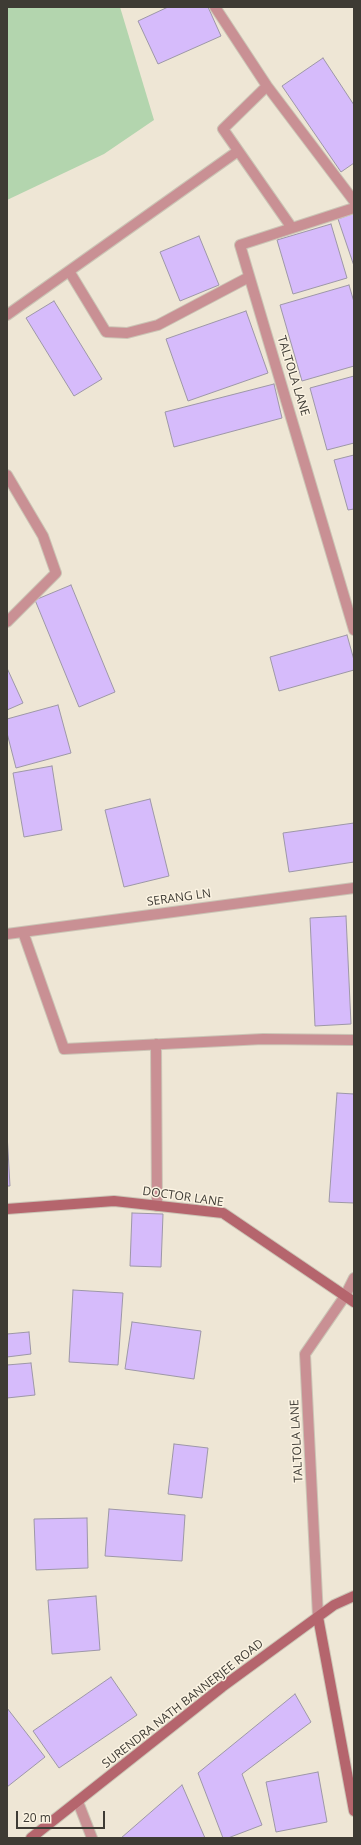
<!DOCTYPE html>
<style>
body{margin:0}
#map{position:relative;width:361px;height:1845px;overflow:hidden;background:#eee6d5;font-family:"Open Sans",sans-serif}
canvas{display:block}
.frame{position:absolute;inset:0;border:8px solid #3e3b34;pointer-events:none}
.scale{position:absolute;left:16px;top:1811px;width:89px;height:18px;box-sizing:border-box;border:2px solid #3e3b34;border-top:0;padding-left:5px;font-size:12px;line-height:14px;white-space:nowrap;color:#3e3b34;-webkit-text-stroke:3px #fbf3e2;paint-order:stroke}
</style>
<div id="map">
<canvas width="361" height="1845"></canvas>
<div class="frame"></div>
<div class="scale">20 m</div>
</div>
<script>
const g = document.querySelector('canvas').getContext('2d');
g.lineJoin = 'round';
function paint(path, color) { g.fillStyle = color; g.fill(path, 'evenodd'); }
const toPath = rows => new Path2D(rows.map(r => 'M' + r).join(''));
function strokePath(path, color, width, dash) { g.strokeStyle = color; g.lineWidth = width; g.lineCap = dash ? 'butt' : 'round'; g.setLineDash(dash || []); g.stroke(path); }
function label(font, color, halo, rows, align = 'center') {
  g.font = font + ' "Open Sans",sans-serif'; g.lineWidth = 3; g.setLineDash([]); g.textBaseline = 'middle'; g.strokeStyle = halo; g.fillStyle = color; for (const [text, x, y, turn = 0] of rows) {
    g.save(); g.translate(x, y); g.rotate((+turn || 0) * Math.PI / 180); g.textAlign = isNaN(turn) ? turn : align; if (halo) g.strokeText(text, 0, 0); g.fillText(text, 0, 0); g.restore();
  }
}
paint(toPath([
 [7,7,120,7,154,120,104,154,7,200]
]), '#b3d5ae');
const building = toPath([
 [168,7,208,7,221,36,158,64,138,21,168,7],
 [323,58,354,105,354,163,341,172,282,86,323,58],
 [354,213,354,266,338,219,354,213],
 [331,224,347,278,293,294,277,240,331,224],
 [199,236,219,285,180,301,160,252,199,236],
 [349,285,354,302,354,366,302,381,280,305,349,285],
 [54,301,102,379,74,396,26,318,54,301],
 [246,311,268,373,188,401,166,339,246,311],
 [354,376,354,443,327,450,310,388,354,376],
 [274,384,282,418,174,447,165,412,274,384],
 [354,455,354,509,348,510,334,460,354,455],
 [71,585,115,692,79,707,35,600,71,585],
 [347,635,354,660,354,670,279,691,270,657,347,635],
 [7,668,23,703,7,710,7,668],
 [58,705,71,753,16,768,7,733,7,719,58,705],
 [52,766,62,830,24,837,13,773,52,766],
 [150,799,169,876,124,887,105,810,150,799],
 [354,823,354,862,289,872,283,833,354,823],
 [346,916,351,1024,315,1026,310,918,346,916],
 [337,1093,354,1094,354,1203,329,1202,337,1093],
 [7,1133,10,1186,7,1186,7,1133],
 [132,1213,163,1214,161,1267,130,1266,132,1213],
 [73,1290,123,1293,118,1365,69,1362,73,1290],
 [132,1322,201,1331,194,1379,125,1369,132,1322],
 [29,1332,31,1354,7,1357,7,1334,29,1332],
 [31,1363,35,1395,7,1398,7,1365,31,1363],
 [174,1444,208,1448,202,1498,168,1494,174,1444],
 [109,1509,185,1515,182,1561,105,1556,109,1509],
 [87,1518,88,1568,36,1570,34,1519,87,1518],
 [96,1596,100,1650,52,1654,48,1600,96,1596],
 [111,1677,137,1715,59,1768,33,1731,111,1677],
 [295,1694,311,1722,242,1774,262,1825,228,1838,223,1838,198,1773,295,1694],
 [7,1708,45,1757,7,1787,7,1708],
 [318,1772,327,1822,276,1832,266,1782,318,1772],
 [182,1785,205,1838,121,1838,182,1785]
]);
paint(building, '#d6bbfb');
strokePath(building, '#9d97a7', 1);
const street = toPath([
 [215,7,267,86,354,201],
 [267,86,223,129,292,228],
 [354,208,240,245,354,630],
 [69,271,106,332,127,333,158,325,249,277],
 [7,315,238,151],
 [7,475,43,536,56,573,7,622],
 [23,932,64,1049,263,1039,354,1040],
 [7,934,354,888],
 [156,1044,157,1206],
 [318,1617,305,1354,345,1296,354,1278],
 [78,1802,92,1838]
]);
const secondary = toPath([
 [7,1209,114,1201,223,1213,354,1302],
 [318,1617,354,1811],
 [31,1838,222,1687,334,1605,354,1596]
]);
strokePath(street, '#cbc4b5', 12);
strokePath(secondary, '#cbc4b5', 12);
strokePath(street, '#c99094', 10);
strokePath(secondary, '#b5656d', 10);
label('12px', '#3e3b34', '#fbf3e2', [
 ["TALTOLA LANE",293,376,73],
 ["SERANG LN",179,898,-8],
 ["DOCTOR LANE",183,1197,8],
 ["TALTOLA LANE",297,1441,-93],
 ["SURENDRA NATH BANNERJEE ROAD",183,1704,-38]
]);
</script>
